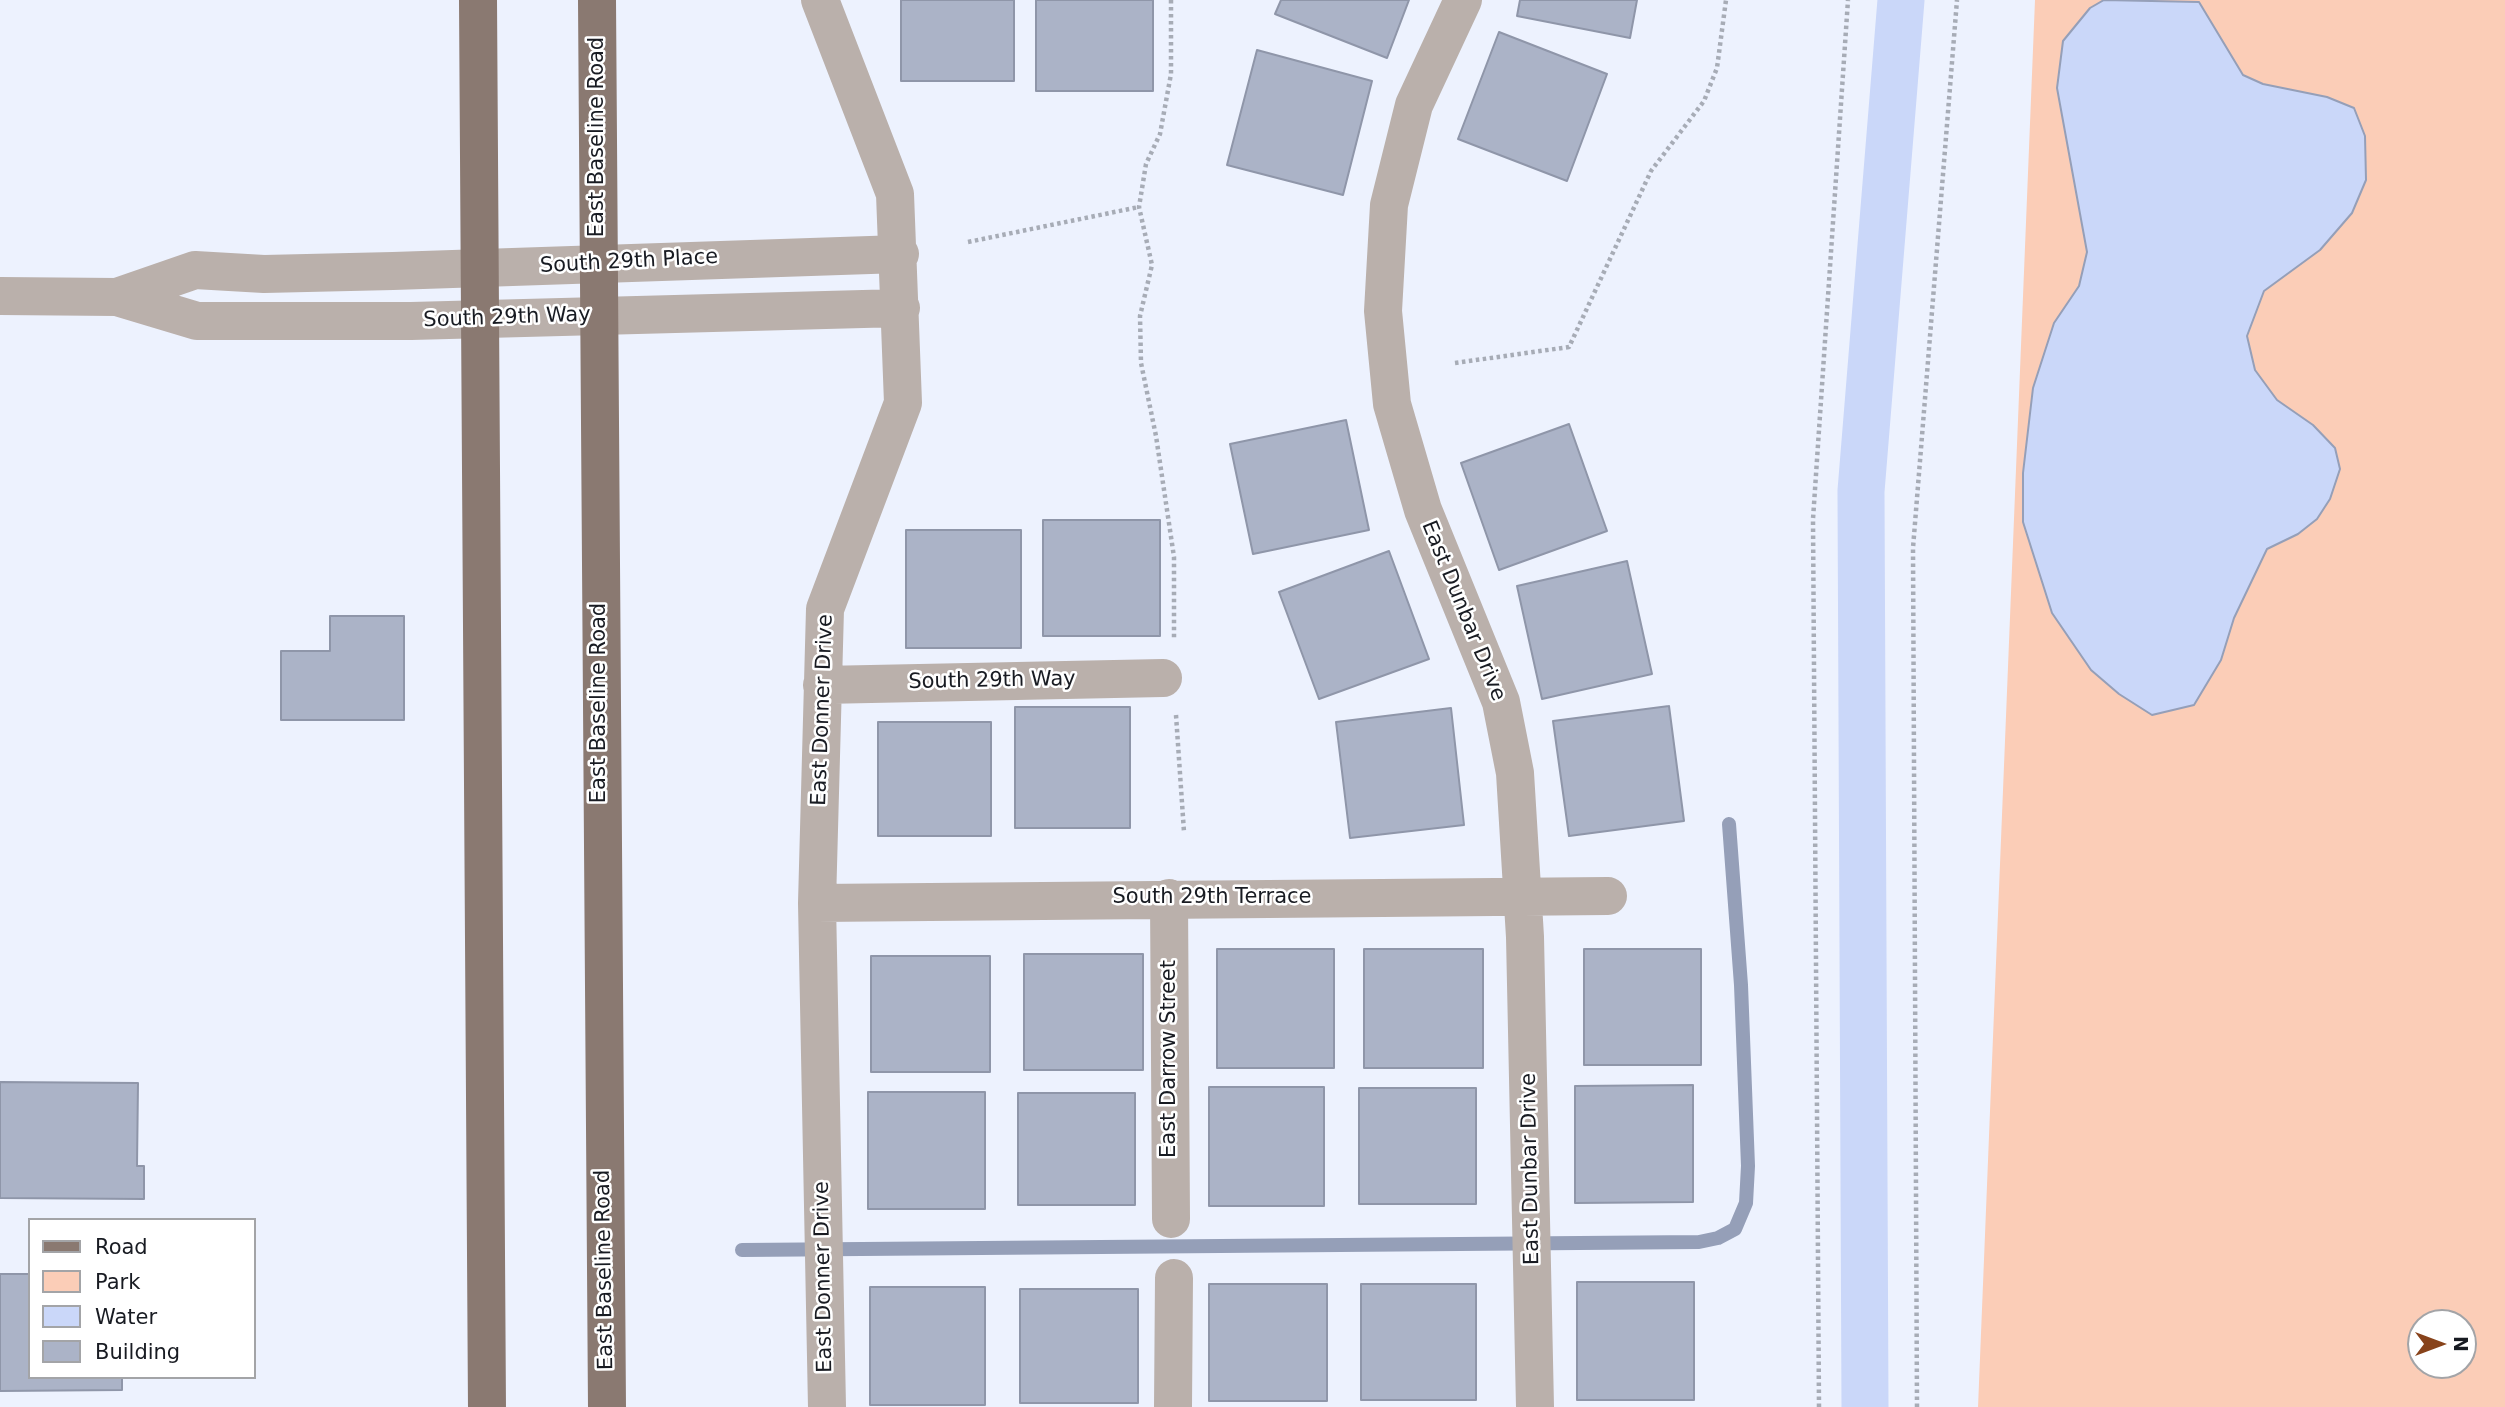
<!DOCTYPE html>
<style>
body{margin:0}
#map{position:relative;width:2505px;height:1407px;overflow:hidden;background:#edf2fe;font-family:"DejaVu Sans",sans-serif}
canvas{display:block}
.legend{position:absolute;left:28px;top:1218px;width:228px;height:161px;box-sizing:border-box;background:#fff;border:2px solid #a3a4a7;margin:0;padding:9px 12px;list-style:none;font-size:21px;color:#181b22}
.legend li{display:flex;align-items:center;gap:14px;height:35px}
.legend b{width:35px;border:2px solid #a3a4a7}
.north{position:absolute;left:2407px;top:1309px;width:70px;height:70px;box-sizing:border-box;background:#fff;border:2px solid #a3a4a7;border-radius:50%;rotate:90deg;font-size:19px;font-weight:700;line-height:28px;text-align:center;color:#181b22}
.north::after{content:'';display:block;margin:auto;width:24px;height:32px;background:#88431b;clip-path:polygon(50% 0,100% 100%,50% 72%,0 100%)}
</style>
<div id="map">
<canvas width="2505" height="1407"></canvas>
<ul class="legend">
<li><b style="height:9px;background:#8a7971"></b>Road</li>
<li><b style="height:19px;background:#fbcdb7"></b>Park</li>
<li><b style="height:19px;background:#cad7f9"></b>Water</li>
<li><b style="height:19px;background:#abb3c7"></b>Building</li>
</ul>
<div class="north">N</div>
</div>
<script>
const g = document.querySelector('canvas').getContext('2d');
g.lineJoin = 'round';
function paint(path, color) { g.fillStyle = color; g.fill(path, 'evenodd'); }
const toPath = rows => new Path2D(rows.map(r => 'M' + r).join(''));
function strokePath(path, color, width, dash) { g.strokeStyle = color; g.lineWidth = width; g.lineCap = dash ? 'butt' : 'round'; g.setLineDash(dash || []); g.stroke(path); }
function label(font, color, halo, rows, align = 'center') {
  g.font = font + ' "DejaVu Sans",sans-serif'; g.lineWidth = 5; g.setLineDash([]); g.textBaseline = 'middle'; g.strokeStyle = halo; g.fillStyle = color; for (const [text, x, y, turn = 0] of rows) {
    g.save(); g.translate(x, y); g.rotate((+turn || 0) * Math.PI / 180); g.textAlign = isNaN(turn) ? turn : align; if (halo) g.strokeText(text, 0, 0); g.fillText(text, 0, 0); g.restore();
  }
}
paint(toPath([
 [2035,0,2505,0,2505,1407,1978,1407],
 [2421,1323,2463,1323,2463,1365,2421,1365]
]), '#fbcdb7');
const water = toPath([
 [2104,0,2199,2,2243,75,2263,84,2327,97,2354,108,2365,136,2366,180,2352,213,2320,250,2264,291,2247,336,2255,370,2277,400,2313,425,2335,448,2340,469,2330,499,2317,519,2298,534,2267,549,2234,618,2221,660,2194,705,2152,715,2119,694,2091,670,2052,613,2023,522,2023,473,2033,388,2054,323,2079,286,2087,252,2057,88,2063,41,2090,8,2104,0]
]);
paint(water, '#cad7f9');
strokePath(water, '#959fb8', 2);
strokePath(toPath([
 [742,1250,1699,1242,1718,1238,1735,1229,1746,1203,1748,1166,1741,985,1729,824]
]), '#959fb8', 14);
strokePath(toPath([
 [1865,1407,1861,491,1901,0]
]), '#cad7f9', 47);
const building = toPath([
 [901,0,1014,0,1014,81,901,81,901,0],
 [1036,0,1153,0,1153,91,1036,91,1036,0],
 [1281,0,1409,0,1387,58,1275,14,1281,0],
 [1520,0,1637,0,1630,38,1517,16,1520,0],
 [1499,32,1607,74,1567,181,1458,139,1499,32],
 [1257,50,1372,81,1343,195,1227,165,1257,50],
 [1346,420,1369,530,1253,554,1230,444,1346,420],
 [1569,424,1607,531,1499,570,1461,463,1569,424],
 [1043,520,1160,520,1160,636,1043,636,1043,520],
 [906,530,1021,530,1021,648,906,648,906,530],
 [1389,551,1429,659,1319,699,1279,592,1389,551],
 [1627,561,1652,674,1542,699,1517,586,1627,561],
 [330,616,404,616,404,720,281,720,281,651,330,651,330,616],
 [1669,706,1684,821,1569,836,1553,721,1669,706],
 [1015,707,1130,707,1130,828,1015,828,1015,707],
 [1451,708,1464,825,1350,838,1336,722,1451,708],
 [878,722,991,722,991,836,878,836,878,722],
 [1217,949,1334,949,1334,1068,1217,1068,1217,949],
 [1364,949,1483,949,1483,1068,1364,1068,1364,949],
 [1584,949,1701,949,1701,1065,1584,1065,1584,949],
 [1024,954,1143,954,1143,1070,1024,1070,1024,954],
 [871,956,990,956,990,1072,871,1072,871,956],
 [0,1082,138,1083,137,1166,144,1166,144,1199,0,1198,0,1082],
 [1693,1085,1693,1202,1575,1203,1575,1086,1693,1085],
 [1209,1087,1324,1087,1324,1206,1209,1206,1209,1087],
 [1359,1088,1476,1088,1476,1204,1359,1204,1359,1088],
 [868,1092,985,1092,985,1209,868,1209,868,1092],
 [1018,1093,1135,1093,1135,1205,1018,1205,1018,1093],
 [0,1274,30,1274,30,1377,122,1377,122,1390,0,1391,0,1274],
 [1577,1282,1694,1282,1694,1400,1577,1400,1577,1282],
 [1209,1284,1327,1284,1327,1401,1209,1401,1209,1284],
 [1361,1284,1476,1284,1476,1400,1361,1400,1361,1284],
 [870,1287,985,1287,985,1405,870,1405,870,1287],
 [1020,1289,1138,1289,1138,1403,1020,1403,1020,1289]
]);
paint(building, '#abb3c7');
strokePath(building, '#8f96a9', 2);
strokePath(toPath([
 [1171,0,1171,74,1160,134,1146,164,1139,207,1152,265,1140,316,1141,363,1156,436,1174,557,1174,640],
 [968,242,1139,207],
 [1455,363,1569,347,1651,171,1704,101,1717,68,1726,0],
 [1176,715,1184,832],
 [1819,1407,1813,519,1848,0],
 [1917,1407,1913,548,1957,0]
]), '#a7acb6', 4.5, [3.5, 3.5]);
strokePath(toPath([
 [820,0,895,194,903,403,825,609,817,903,827,1407],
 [1463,0,1414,105,1389,205,1383,311,1392,404,1423,510,1501,702,1515,773,1525,937,1535,1407],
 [0,296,117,297,197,321,411,321,901,308],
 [117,297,195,270,264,274,393,271,900,254],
 [822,685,1163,678],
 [1169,898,1171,1219],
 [817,903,1608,896],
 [1173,1407,1174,1278]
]), '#bab0ab', 38);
strokePath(toPath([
 [478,0,487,1407],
 [597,0,607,1407]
]), '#8a7971', 38);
label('21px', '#181b22', '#fff', [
 ["East Baseline Road",598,137,-90],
 ["South 29th Place",629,262,-3],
 ["South 29th Way",507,318,-2],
 ["East Dunbar Drive",1463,611,68],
 ["South 29th Way",992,681,-1],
 ["East Baseline Road",600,703,-90],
 ["East Donner Drive",823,710,-88],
 ["South 29th Terrace",1212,898],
 ["East Darrow Street",1170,1059,-90],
 ["East Dunbar Drive",1531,1169,-91],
 ["East Baseline Road",605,1270,-91],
 ["East Donner Drive",824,1277,-91]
]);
</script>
